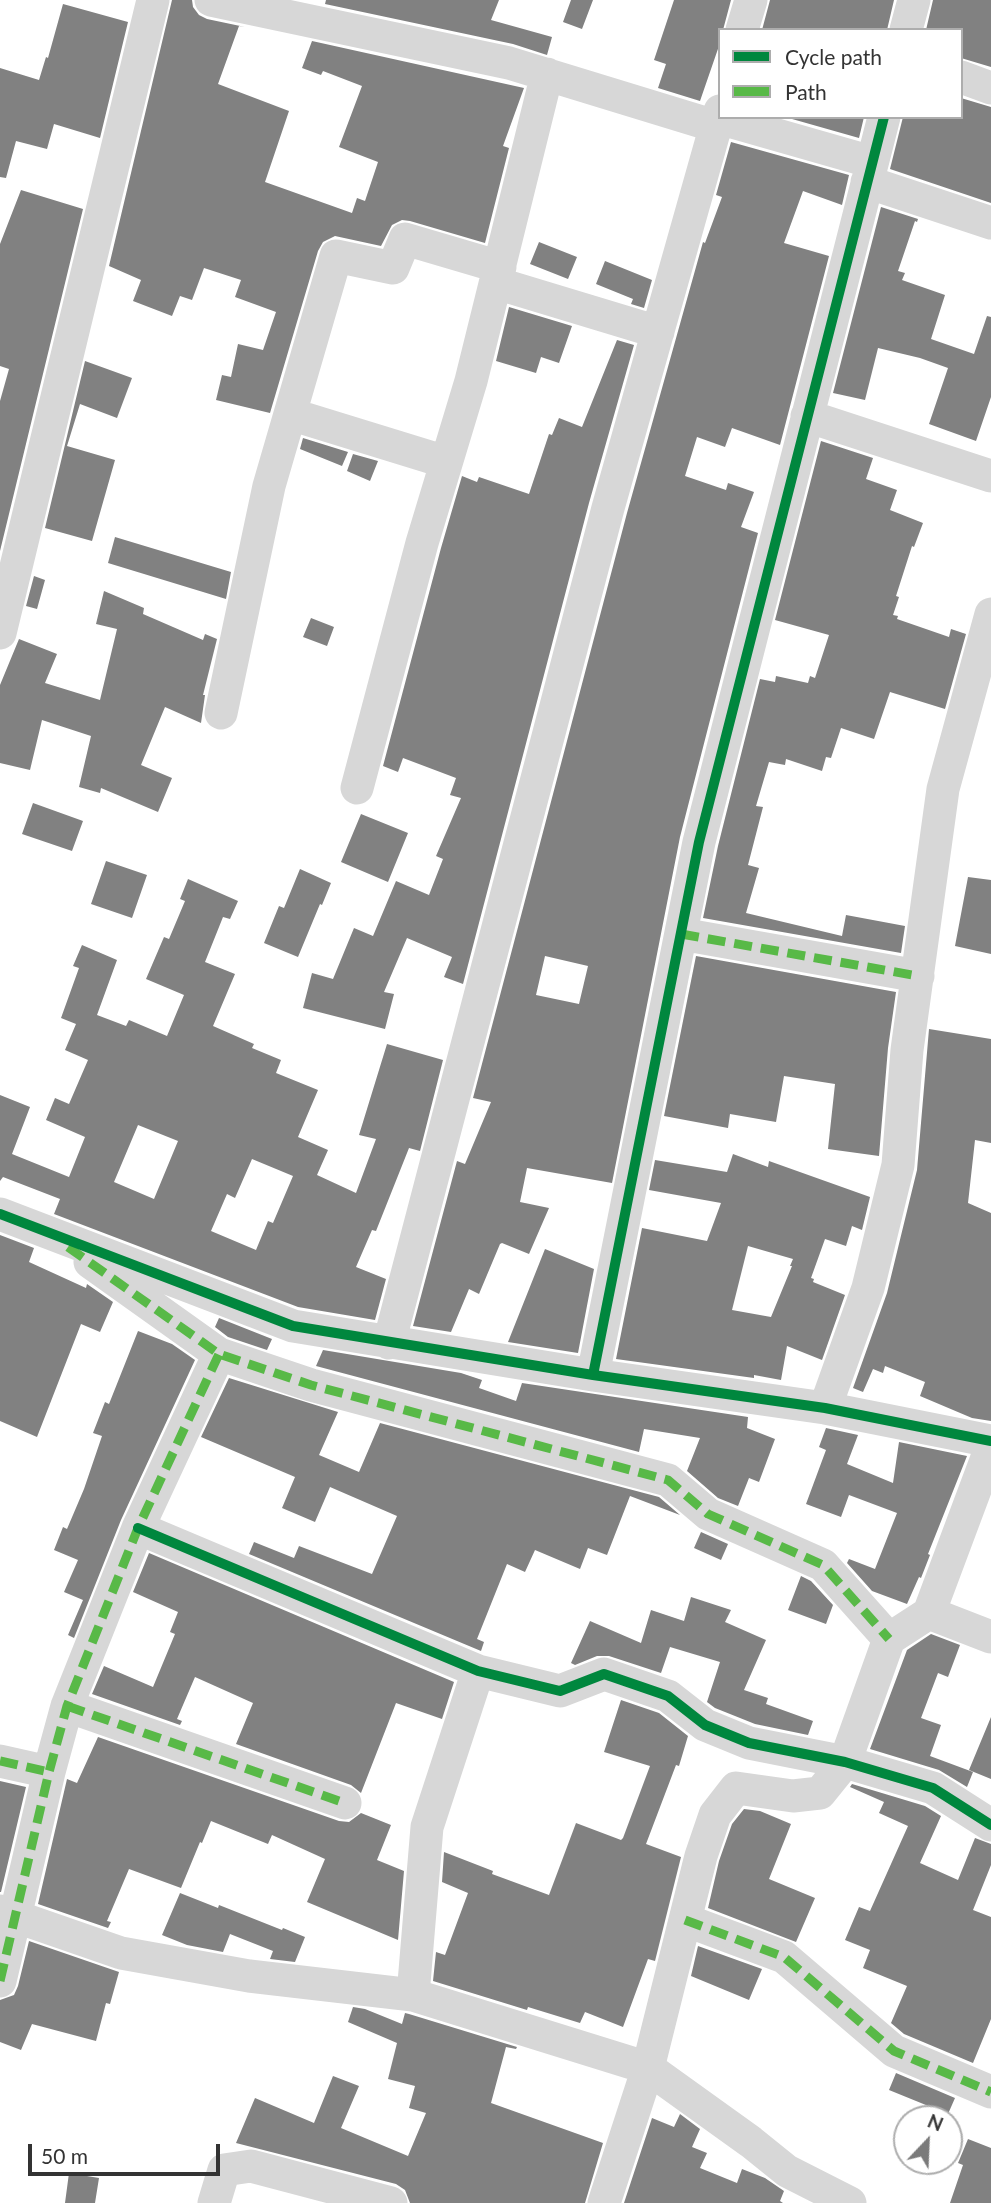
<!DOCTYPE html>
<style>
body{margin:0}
#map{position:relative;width:991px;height:2203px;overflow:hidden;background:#fff;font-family:Lato,sans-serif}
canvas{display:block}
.legend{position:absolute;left:718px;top:28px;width:245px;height:91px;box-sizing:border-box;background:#fff;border:2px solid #adadad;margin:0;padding:9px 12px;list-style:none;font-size:21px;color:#333}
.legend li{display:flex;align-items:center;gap:14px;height:35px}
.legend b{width:35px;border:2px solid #adadad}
.north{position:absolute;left:893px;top:2105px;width:70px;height:70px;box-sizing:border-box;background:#fff;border:2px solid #adadad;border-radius:50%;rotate:23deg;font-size:19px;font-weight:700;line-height:28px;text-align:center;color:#333}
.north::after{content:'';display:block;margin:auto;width:24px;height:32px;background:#7a7a7a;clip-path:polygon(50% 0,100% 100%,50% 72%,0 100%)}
.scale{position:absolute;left:28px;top:2144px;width:192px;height:32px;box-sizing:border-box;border:4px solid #333;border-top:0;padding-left:9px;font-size:21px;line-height:24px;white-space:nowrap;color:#333;-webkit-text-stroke:5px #fff;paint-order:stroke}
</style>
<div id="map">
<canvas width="991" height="2203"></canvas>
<ul class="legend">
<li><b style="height:9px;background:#00873e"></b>Cycle path</li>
<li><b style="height:9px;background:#58b947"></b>Path</li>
</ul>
<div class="north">N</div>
<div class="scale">50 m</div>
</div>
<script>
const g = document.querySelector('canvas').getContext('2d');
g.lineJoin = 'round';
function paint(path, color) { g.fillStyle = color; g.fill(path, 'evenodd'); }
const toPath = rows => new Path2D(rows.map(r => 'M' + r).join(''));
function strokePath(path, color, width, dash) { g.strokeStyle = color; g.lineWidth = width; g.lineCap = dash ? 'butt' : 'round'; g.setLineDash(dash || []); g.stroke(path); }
paint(toPath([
 [172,0,192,0,193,7,199,15,207,19,245,27,239,26,218,84,289,111,265,182,352,213,357,198,365,201,378,162,339,147,362,86,323,71,321,75,302,68,312,41,524,88,503,146,509,148,485,243,410,221,402,220,392,225,381,246,335,236,323,242,318,251,270,413,216,400,222,375,231,377,238,344,263,350,276,312,235,297,241,280,204,268,192,300,180,296,172,316,133,301,141,280,109,266],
 [326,0,499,0,491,20,552,37,547,55,513,44,325,4],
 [571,0,593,0,582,29,563,22],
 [674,0,731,0,723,30,720,30,720,43,700,101,658,88,666,64,654,60],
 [770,0,894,0,887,30,762,30],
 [933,0,991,0,991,67,961,58,961,30,926,30],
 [63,4,128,22,100,138,54,124,47,149,16,141,6,178,0,177,0,68,39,80,46,57,48,58],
 [961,98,991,107,991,203,890,169,903,117,961,117],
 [785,117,864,117,859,138],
 [731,142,849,175,842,205,803,191,784,243,829,256,780,445,732,428,725,447,697,437,685,476,726,490,728,483,754,492,741,527,758,533,680,837,612,1183,527,1168,520,1202,549,1208,529,1254,502,1243,500,1244,479,1294,469,1289,451,1332,413,1326,457,1161,465,1164,491,1102,473,1098,627,513,703,242,705,243,722,197,716,195],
 [545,956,588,966,579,1004,536,995],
 [21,190,83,209,0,551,0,401,9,369,0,366,0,244],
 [881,207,918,219,917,222,915,221,898,271,905,273,902,280,945,295,931,339,974,354,987,316,991,317,991,397,976,441,929,424,948,368,920,358,878,348,865,400,833,393],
 [539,242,577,257,568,279,530,264],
 [605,261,652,280,644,308,631,304,633,299,596,284],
 [509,307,572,326,559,363,541,357,536,373,496,361],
 [617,340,634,345,589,503,463,984,444,977,452,957,407,938,384,992,394,994,385,1029,303,1008,312,973,333,979,354,928,373,936,396,881,429,895,443,859,436,856,461,798,450,795,456,778,403,758,398,772,383,766,441,548,462,476,477,482,479,477,529,494,549,434,552,435,559,418,582,427],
 [85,361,132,378,117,418,80,404,67,446,115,460,92,541,45,528],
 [303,438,348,452,342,466,300,449],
 [821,441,873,458,866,479,897,490,890,510,923,523,914,547,912,546,896,596,899,597,893,615,898,616,897,619,949,637,951,629,966,634,945,709,890,692,874,739,841,728,831,758,826,757,822,771,786,759,785,765,769,762,756,806,763,807,748,865,759,868,746,913,842,936,846,915,905,926,901,953,703,918,718,846,760,679,775,682,776,676,808,683,810,676,815,678,829,635,775,620],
 [353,454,378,461,370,481,347,471],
 [115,537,231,572,226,599,108,563],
 [34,576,45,580,37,609,26,606],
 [104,591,144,608,143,614,203,640,205,634,217,639,203,695,205,695,201,723,165,707,141,765,172,778,158,812,101,788,100,793,79,787,91,736,42,720,30,770,0,763,0,685,19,639,57,654,45,683,100,700,117,629,96,624],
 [311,618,334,627,327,646,303,637],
 [33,803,83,821,72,851,22,834],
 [361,814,408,833,388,882,341,862],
 [106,861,147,875,132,918,91,904],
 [300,869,331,883,322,905,320,904,298,957,264,943,279,906,284,908],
 [968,877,991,880,991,954,955,946],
 [188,879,238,901,230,919,223,917,205,962,235,974,213,1026,254,1044,252,1048,281,1060,276,1073,318,1090,298,1137,328,1150,317,1175,356,1193,376,1139,359,1135,387,1044,443,1060,420,1151,409,1148,376,1231,372,1230,356,1267,386,1279,375,1320,298,1307,54,1214,60,1199,3,1177,0,1181,0,1095,30,1107,12,1154,69,1177,85,1137,46,1120,55,1098,69,1104,88,1060,65,1050,76,1024,61,1018,79,968,73,966,82,945,117,960,97,1015,126,1026,129,1020,167,1036,184,995,146,979,164,937,169,939,185,901,180,899],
 [138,1125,178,1141,154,1199,114,1182],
 [252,1159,293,1176,273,1223,268,1221,256,1250,211,1231,227,1194,235,1198],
 [696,956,896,992,888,1048,879,1156,828,1149,835,1084,784,1076,776,1122,730,1114,728,1128,664,1116],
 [929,1029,991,1039,991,1143,975,1140,968,1203,991,1213,991,1421,972,1418,920,1396,925,1382,885,1366,883,1373,873,1369,863,1392,853,1388,887,1293,917,1170],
 [733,1154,768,1167,769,1161,870,1197,862,1230,852,1226,846,1246,825,1239,811,1278,814,1279,813,1282,845,1295,822,1360,787,1346,781,1380,754,1375,754,1378,616,1359,642,1228,707,1241,721,1203,649,1190,655,1160,727,1172],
 [748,1246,793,1259,790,1266,792,1266,771,1317,732,1310],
 [0,1235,34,1248,29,1262,86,1288,87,1284,113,1302,100,1332,81,1324,37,1437,0,1421],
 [545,1249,594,1269,578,1353,508,1342],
 [219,1318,272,1339,267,1350,228,1337,215,1327],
 [138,1331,172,1344,195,1360,121,1520,74,1638,68,1635,83,1600,64,1592,78,1560,54,1550,63,1527,67,1529,84,1489,102,1436,93,1433,105,1402,109,1404],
 [323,1350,461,1373,482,1380,479,1388,516,1401,522,1383,748,1417,747,1428,775,1439,759,1482,749,1478,738,1506,718,1498,687,1471,700,1438,644,1429,639,1452,316,1366],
 [229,1378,338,1412,319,1455,359,1472,380,1423,659,1497,680,1515,630,1496,607,1555,588,1548,580,1569,535,1550,525,1572,507,1564,477,1639,484,1642,481,1651,249,1554,254,1542,294,1558,299,1546,372,1574,397,1516,330,1487,315,1522,282,1508,295,1477,201,1437],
 [826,1428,858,1435,847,1464,893,1483,899,1442,967,1456,928,1554,930,1555,921,1578,919,1577,907,1604,872,1591,847,1563,849,1559,875,1569,897,1513,849,1495,841,1517,806,1504,826,1450,819,1447],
 [701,1532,728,1544,721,1560,694,1548],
 [149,1553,454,1682,442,1719,396,1703,361,1793,351,1785,236,1744,253,1703,195,1677,177,1719,182,1721,180,1725,92,1694,104,1666,153,1687,175,1634,170,1632,178,1612,133,1592],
 [801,1576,811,1581,833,1605,826,1624,788,1610],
 [691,1597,731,1610,725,1622,766,1640,744,1690,768,1698,766,1704,813,1721,808,1735,755,1724,715,1708,707,1702,720,1662,670,1647,661,1673,609,1656,597,1656,575,1665,571,1663,590,1621,641,1643,651,1610,684,1621],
 [931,1634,960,1645,948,1677,938,1673,921,1718,941,1725,930,1756,973,1772,967,1787,939,1770,870,1749,907,1650],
 [621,1700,659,1713,688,1736,679,1766,676,1765,646,1844,681,1857,655,1961,648,1959,623,2027,585,2012,580,2023,528,2007,527,2010,433,1981,436,1952,445,1955,468,1893,442,1882,444,1852,493,1871,492,1874,549,1895,576,1823,621,1840,623,1838,650,1766,604,1752],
 [991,1717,991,1779,969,1770],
 [98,1737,339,1821,349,1822,361,1813,391,1825,377,1860,404,1871,398,1940,307,1902,325,1859,272,1835,268,1844,211,1821,202,1843,200,1842,181,1888,129,1869,107,1921,111,1922,108,1928,38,1904,67,1779,77,1783],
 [0,1781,26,1787,1,1892,0,1892],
 [852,1784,925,1806,941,1816,920,1863,958,1880,975,1838,991,1844,991,1865,973,1910,991,1917,991,2019,973,2063,904,2034,891,2023,907,1986,863,1968,870,1950,845,1940,859,1907,870,1911,908,1826,879,1813,884,1802,850,1787],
 [744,1809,760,1811,791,1824,769,1879,815,1898,796,1942,708,1908,719,1861,732,1824],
 [180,1893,218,1908,219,1905,282,1930,283,1928,305,1937,295,1962,270,1959,273,1951,230,1934,223,1952,187,1945,162,1935],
 [29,1941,119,1972,110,2004,106,2003,96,2041,32,2024,21,2050,0,2042,0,2000,14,1995,18,1986],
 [698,1946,762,1969,749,2000,691,1976],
 [353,2007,365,2009,402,2024,405,2013,409,2014,517,2047,516,2049,506,2047,491,2103,603,2143,585,2203,410,2203,405,2190,396,2184,236,2143,255,2098,314,2123,333,2076,359,2086,341,2128,408,2156,426,2113,409,2108,415,2086,388,2079,397,2043,348,2022],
 [896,2073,955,2098,948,2114,889,2090],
 [680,2114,700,2129,692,2147,707,2153,700,2168,737,2183,742,2169,765,2178,784,2191,780,2201,783,2203,624,2203,652,2118,674,2127],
 [968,2139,991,2148,991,2203,950,2203,963,2165,958,2163],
 [69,2173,99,2178,95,2203,65,2203]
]), '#818181');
strokePath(toPath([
 [211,0,509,63,715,126],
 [742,30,751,0],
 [906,30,914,0],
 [961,77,991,88],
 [718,118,872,162],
 [867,182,991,223],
 [496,283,658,332],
 [290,414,446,462],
 [807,416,991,476],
 [0,633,153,0],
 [221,713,269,486,336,256,393,268,405,239,500,267],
 [357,788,422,543,471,381,547,74],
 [681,934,918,976],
 [0,1214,293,1326,593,1375,825,1408,991,1441],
 [90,1262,219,1354,311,1385,668,1480,708,1514,823,1565,889,1639],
 [389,1343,608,508,720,111],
 [593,1375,699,842,884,117],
 [825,1408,868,1288,898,1165,907,1050,943,789,991,614],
 [138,1528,478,1671,560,1691,604,1674,668,1696,705,1725,749,1743,845,1762,933,1788,991,1825],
 [929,1613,991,1637],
 [67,1706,345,1803],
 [0,1761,49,1772],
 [0,1911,121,1953,249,1976,413,1995,648,2068,751,2142,787,2171,850,2203],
 [685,1920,784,1957,894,2051,991,2092],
 [0,1981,49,1772,67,1706,138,1528,219,1354],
 [413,1995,427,1827,478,1671],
 [214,2203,224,2170,251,2166,391,2203],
 [604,2203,648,2068,701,1856,715,1815,736,1788,793,1796,820,1793,845,1762,889,1639,929,1613,991,1447]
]), '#d7d7d7', 33);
strokePath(toPath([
 [681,934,918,976],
 [68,1247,219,1354,311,1385,668,1480,708,1514,823,1565,889,1639],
 [67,1706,345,1803],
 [0,1761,49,1772],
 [685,1920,784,1957,894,2051,991,2092],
 [0,1981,49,1772,67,1706,138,1528,219,1354]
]), '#58b947', 9, [18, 9]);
strokePath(toPath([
 [0,1214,293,1326,593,1375,825,1408,991,1441],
 [593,1375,699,842,884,117],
 [138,1528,478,1671,560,1691,604,1674,668,1696,705,1725,749,1743,845,1762,933,1788,991,1825]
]), '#00873e', 10);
</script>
